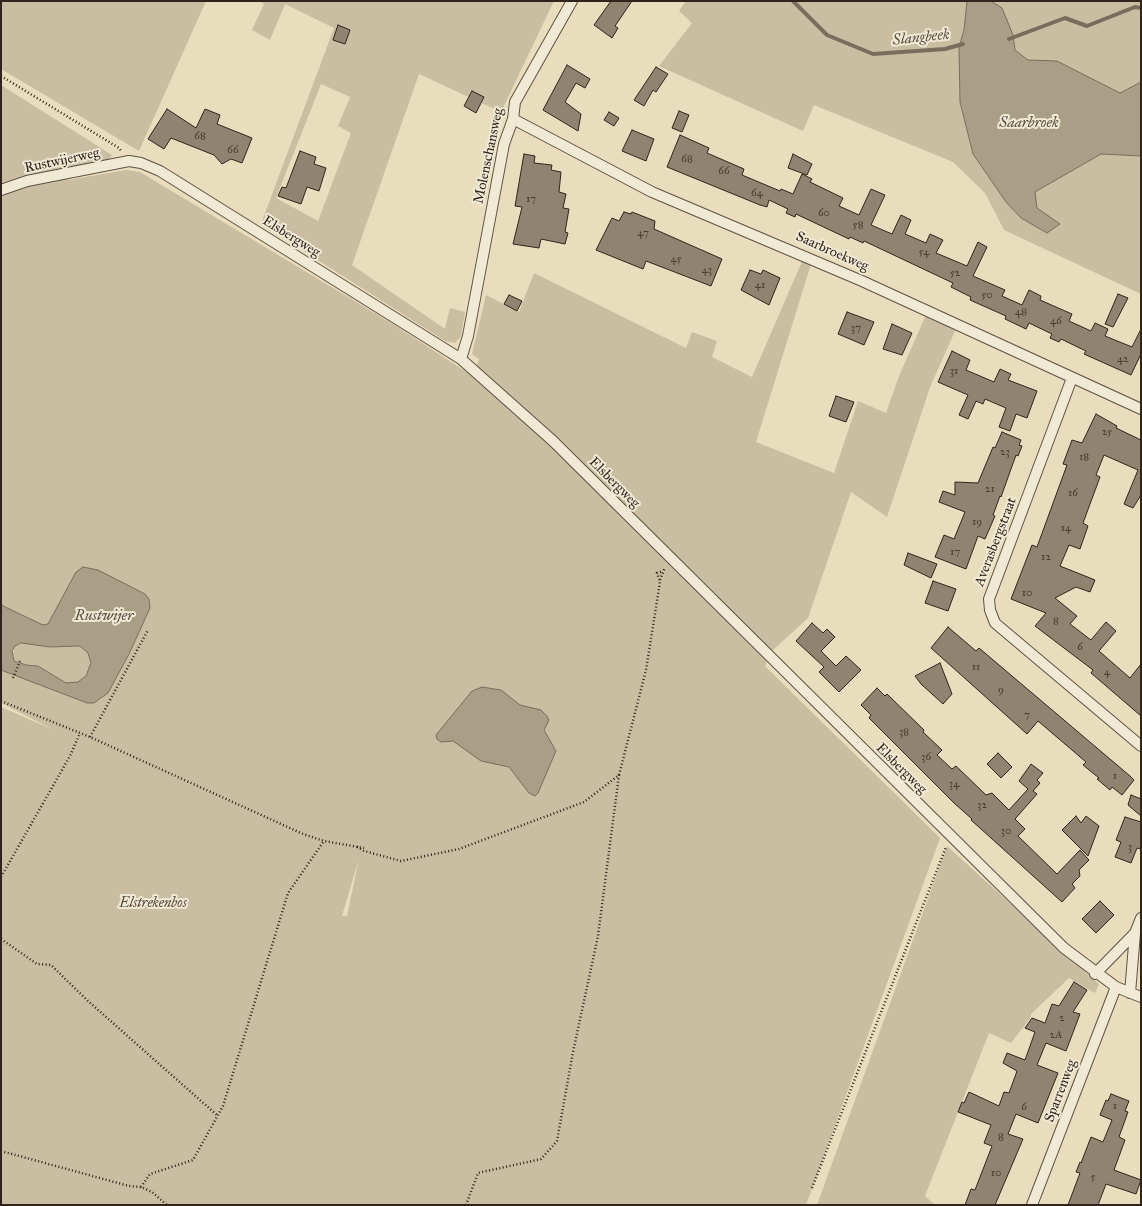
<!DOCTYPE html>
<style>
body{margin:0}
#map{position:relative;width:1142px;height:1206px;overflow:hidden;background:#e8ddbd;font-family:"IM FELL Great Primer",serif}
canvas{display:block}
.frame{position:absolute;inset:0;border:2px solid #30241c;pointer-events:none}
</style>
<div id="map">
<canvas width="1142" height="1206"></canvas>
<div class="frame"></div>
</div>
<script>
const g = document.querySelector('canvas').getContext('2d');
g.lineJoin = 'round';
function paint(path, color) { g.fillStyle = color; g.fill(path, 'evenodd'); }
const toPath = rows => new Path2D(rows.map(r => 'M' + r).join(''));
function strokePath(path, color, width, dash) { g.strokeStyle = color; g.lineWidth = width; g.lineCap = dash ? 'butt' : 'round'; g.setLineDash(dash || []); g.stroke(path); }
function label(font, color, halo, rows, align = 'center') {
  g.font = font + ' "IM FELL Great Primer",serif'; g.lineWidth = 4; g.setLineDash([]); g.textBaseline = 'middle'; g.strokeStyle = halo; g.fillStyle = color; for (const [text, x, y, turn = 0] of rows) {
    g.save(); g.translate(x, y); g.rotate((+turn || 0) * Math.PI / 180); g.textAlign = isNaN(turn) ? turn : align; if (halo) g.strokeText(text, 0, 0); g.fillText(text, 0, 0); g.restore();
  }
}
paint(toPath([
 [1,1,206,1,139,151,1,69],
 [259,1,554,1,501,112,419,74,352,265,445,329,450,308,465,312,461,336,455,343,445,341,261,224,334,28,285,4,270,40,252,30,264,4],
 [321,84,350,97,338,126,351,133,318,221,276,198],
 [686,1,967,1,964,30,959,47,960,102,973,154,1006,202,1021,218,1047,233,1037,208,1035,192,1101,154,1141,156,1141,294,1004,230,985,193,953,162,814,105,803,131,659,66,692,23,679,11],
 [991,1,1141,1,1141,82,1120,93,1057,61,1028,60,1015,50,1013,35],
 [1,85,112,155,108,161,75,167,68,180,126,170,140,172,388,321,473,376,479,359,472,354,486,295,519,312,534,273,686,348,692,332,717,341,712,357,752,377,803,259,811,264,756,442,834,473,858,401,886,413,899,376,926,315,956,329,930,387,887,517,851,492,808,618,772,651,765,666,940,838,806,1205,1,1205,1,707,54,730,1,703,1,670,87,703,100,700,108,693,129,654,150,608,43,625,1,605],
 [359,859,347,916,342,916],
 [27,642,50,647,80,646,88,653,91,663,86,676,78,683,66,683,38,666,26,665,14,661,12,657,15,646],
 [947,846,1099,984,1095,993,1069,978,1031,1014,1031,1017,1011,1043,989,1033,925,1196,935,1205,817,1205]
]), '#c9bea2');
const water = toPath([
 [967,1,991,1,1002,8,1013,35,1015,50,1028,60,1057,61,1120,93,1141,82,1141,156,1101,154,1035,192,1037,208,1060,224,1047,233,1021,218,1006,202,973,154,960,102,959,47,964,30,967,1],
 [83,567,98,570,145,594,149,599,150,608,129,654,108,693,94,703,87,703,1,670,1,605,43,625,48,624,76,572,83,567],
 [21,643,50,647,80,646,88,653,91,663,86,676,78,682,66,683,38,666,26,665,14,661,12,651,15,646,21,643],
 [482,687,501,690,520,705,541,710,547,716,549,720,544,730,556,751,538,793,535,796,529,793,509,767,481,761,453,741,441,742,437,739,436,735,472,691,482,687]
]);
paint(water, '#a99e86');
strokePath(water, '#796d5c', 1);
strokePath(toPath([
 [793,1,827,35,873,54,945,49,963,44],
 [1009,39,1065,18,1087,26,1135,7,1141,8]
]), '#796d5c', 4);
const building = toPath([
 [611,1,632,1,615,26,618,28,612,38,594,25,611,1],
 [338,25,350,30,345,44,333,40,338,25],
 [567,65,590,79,585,88,576,83,565,102,581,114,578,131,543,110,567,65],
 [656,67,668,74,656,92,653,90,644,106,634,100,656,67],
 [472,91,484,97,476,113,464,106,472,91],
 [167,109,196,128,205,109,220,115,217,124,252,138,242,163,231,159,222,164,214,155,171,138,164,149,148,139,167,109],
 [679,111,689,115,682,132,672,128,679,111],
 [609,112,619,118,614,126,604,120,609,112],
 [632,130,654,139,646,161,622,151,632,130],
 [680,135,709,148,707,153,744,169,742,175,780,191,781,189,793,194,802,174,812,179,810,182,843,198,839,206,859,215,871,189,885,195,871,225,892,234,901,215,911,220,905,234,926,243,930,234,943,240,936,253,967,266,978,242,987,247,973,276,1005,290,1002,296,1022,305,1029,290,1041,296,1040,300,1072,314,1069,321,1091,331,1095,323,1108,329,1105,336,1132,347,1141,329,1141,354,1131,375,1084,354,1086,351,1061,339,1059,342,1050,338,1052,334,1029,323,1026,329,1005,319,1006,316,970,300,971,297,951,287,953,283,864,241,863,243,850,237,849,239,796,214,795,217,786,213,788,209,769,200,767,207,760,205,667,167,680,135],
 [300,151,316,157,314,164,326,168,319,191,307,187,301,204,278,196,282,187,286,188,300,151],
 [524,154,535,156,534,163,552,165,551,170,561,172,559,192,566,194,563,208,569,209,565,232,568,233,565,244,541,239,539,248,513,244,522,207,515,206,524,154],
 [793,154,812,164,807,175,788,168,793,154],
 [624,212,631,214,632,212,655,221,654,229,722,259,711,286,646,261,643,269,596,250,612,218,619,221,624,212],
 [750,270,761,274,763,270,780,278,769,305,741,290,750,270],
 [1118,294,1128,298,1113,327,1105,324,1118,294],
 [509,295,522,301,517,311,504,304,509,295],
 [847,312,874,322,864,345,838,334,847,312],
 [892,324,912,333,902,355,883,349,892,324],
 [952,351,970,360,966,370,994,382,1000,369,1011,374,1008,380,1037,391,1027,418,1016,414,1010,431,999,427,1006,408,985,399,983,404,976,401,968,419,959,415,968,395,938,382,952,351],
 [836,396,854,402,846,422,829,416,836,396],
 [1096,414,1117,426,1116,428,1141,440,1141,495,1133,508,1124,504,1138,470,1104,455,1096,475,1100,477,1083,523,1088,526,1080,549,1069,545,1060,566,1095,580,1090,592,1076,587,1055,598,1077,616,1070,624,1091,640,1106,622,1116,631,1099,651,1130,678,1141,664,1141,716,1091,673,1093,670,1035,626,1046,613,1011,599,1032,545,1037,547,1067,465,1063,464,1072,440,1082,443,1096,414],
 [1002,432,1021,440,1019,445,1022,446,1018,456,1016,455,1001,497,1000,496,993,515,995,516,985,539,978,536,966,569,935,557,944,535,954,539,965,512,939,502,943,491,955,495,955,482,978,483,993,447,995,448,1002,432],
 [908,553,937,564,931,578,904,565,908,553],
 [933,581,956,589,948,611,925,603,933,581],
 [812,623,823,633,827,629,835,637,821,651,836,666,846,656,861,670,839,692,819,672,824,667,796,641,812,623],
 [948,627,976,651,979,648,1130,776,1134,780,1122,795,1112,787,1110,790,1097,779,1099,778,1083,765,1086,762,1038,721,1027,734,931,648,948,627],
 [940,663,952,694,943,704,921,684,915,676,940,663],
 [877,688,885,696,887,694,924,730,923,732,942,750,937,755,952,769,956,766,986,795,992,793,1009,810,1028,789,1019,781,1031,764,1043,773,1037,780,1040,783,1033,791,1037,794,1015,819,1025,829,1018,836,1057,874,1080,850,1089,860,1079,870,1080,876,1072,884,1075,888,1062,902,971,820,972,819,954,803,869,718,871,715,861,705,877,688],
 [998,753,1012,767,1001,778,987,764,998,753],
 [1131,795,1141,799,1141,816,1128,805,1131,795],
 [1076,816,1081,823,1086,816,1099,826,1088,856,1062,830,1076,816],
 [1125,817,1141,822,1141,849,1137,848,1131,863,1115,857,1121,842,1116,840,1125,817],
 [1100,901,1114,915,1096,933,1082,919,1100,901],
 [1074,982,1087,990,1073,1012,1080,1014,1066,1051,1046,1043,1037,1065,1058,1073,1038,1123,1016,1114,1008,1134,1023,1139,995,1205,965,1205,971,1189,975,1190,992,1146,984,1143,991,1125,958,1112,962,1102,964,1103,969,1092,999,1106,1004,1092,1009,1093,1017,1071,1003,1063,1007,1053,1025,1060,1035,1032,1025,1028,1032,1018,1045,1023,1052,1004,1059,1006,1074,982],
 [1111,1094,1129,1101,1125,1111,1128,1112,1119,1137,1125,1140,1114,1170,1141,1180,1136,1194,1106,1184,1098,1205,1068,1205,1080,1173,1076,1172,1080,1162,1081,1163,1091,1137,1103,1142,1112,1120,1100,1115,1106,1100,1108,1101,1111,1094]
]);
paint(building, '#908470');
strokePath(building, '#30241c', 1);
const minor = toPath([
 [513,119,652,192,862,281,1141,409],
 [1,190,27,181,129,161,141,163,160,171,461,359,553,441,1064,948,1116,987,1141,997],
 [461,359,468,336,504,144,513,119,515,102,572,1],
 [1072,378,989,599,990,610,995,623,1141,746],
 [1095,974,1135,933],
 [1130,993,1135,933,1141,918],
 [1032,1205,1116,987]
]);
strokePath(minor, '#5e5244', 12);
strokePath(toPath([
 [1,76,119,148,122,152],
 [660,580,665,567],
 [13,678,20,661],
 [1,701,90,737,303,834,324,841,364,848],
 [90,737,148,630],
 [357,847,364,851,401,861,459,849,584,802,619,775,646,670,660,582,657,573,663,571],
 [1,877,70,756,80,733],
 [1,939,37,964,51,965,88,1001,218,1116],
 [1,1151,129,1186,141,1187,152,1192,167,1205],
 [141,1187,150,1174,193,1160,223,1106,288,893,324,841],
 [812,1188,946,847],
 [466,1205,478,1173,541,1159,557,1141,573,1052,598,936,619,775]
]), '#30241c', 2.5, [1, 2.5]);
strokePath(minor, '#f0e9d4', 10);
label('11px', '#483c31', null, [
 ["68",200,136],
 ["66",233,150],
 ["68",687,159],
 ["66",724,171],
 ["64",757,193],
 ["17",531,199],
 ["60",824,213],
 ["58",858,225],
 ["47",643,233],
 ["54",924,252],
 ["45",676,259],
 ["43",707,270],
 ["52",955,273],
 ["41",760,285],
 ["50",987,295],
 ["48",1021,312],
 ["46",1056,321],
 ["37",856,328],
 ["42",1123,359],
 ["31",954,371],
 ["25",1107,432],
 ["23",1005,452],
 ["18",1084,457],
 ["21",990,489],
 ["16",1073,493],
 ["19",977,522],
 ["14",1066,528],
 ["17",955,552],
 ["12",1046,557],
 ["10",1027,593],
 ["8",1056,621],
 ["6",1080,647],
 ["11",976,667],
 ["4",1107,672],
 ["9",1001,690],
 ["7",1027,715],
 ["38",904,732],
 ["36",926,757],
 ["1",1115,776],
 ["34",954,784],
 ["32",982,805],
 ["30",1006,831],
 ["3",1130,847],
 ["2",1062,1018],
 ["2A",1056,1035],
 ["1",1115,1106],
 ["6",1024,1107],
 ["8",1001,1137],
 ["10",996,1173],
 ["5",1093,1177]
]);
label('14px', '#30241c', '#f0e9d4', [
 ["Molenschansweg",489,156,-78],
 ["Rustwijerweg",62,161,-12],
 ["Elsbergweg",291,237,32],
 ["Saarbroekweg",832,252,24],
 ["Elsbergweg",614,483,45],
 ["Averasbergstraat",996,542,-69],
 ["Elsbergweg",901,769,45],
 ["Sparrenweg",1061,1091,-69]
]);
label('italic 14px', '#564a3e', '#f0e9d4', [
 ["Elstrekenbos",153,904]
]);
label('italic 15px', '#5a4f41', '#f0e9d4', [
 ["Slangbeek",921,38,-6],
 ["Saarbroek",1029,123],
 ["Rustwijer",104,616]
]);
</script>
